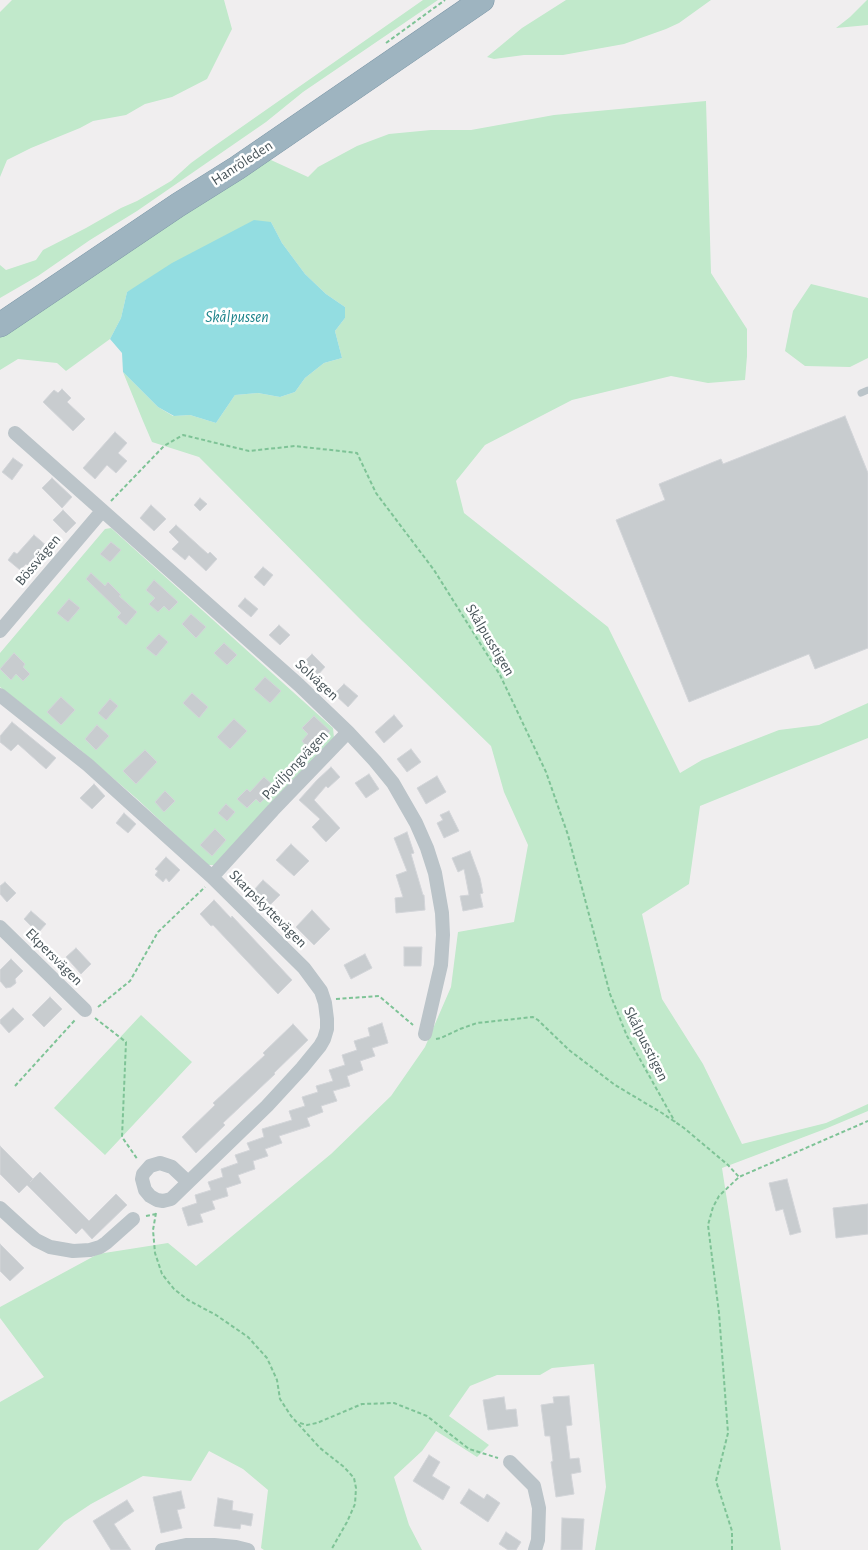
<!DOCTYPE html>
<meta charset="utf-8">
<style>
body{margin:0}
canvas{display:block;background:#f0eeef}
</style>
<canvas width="868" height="1550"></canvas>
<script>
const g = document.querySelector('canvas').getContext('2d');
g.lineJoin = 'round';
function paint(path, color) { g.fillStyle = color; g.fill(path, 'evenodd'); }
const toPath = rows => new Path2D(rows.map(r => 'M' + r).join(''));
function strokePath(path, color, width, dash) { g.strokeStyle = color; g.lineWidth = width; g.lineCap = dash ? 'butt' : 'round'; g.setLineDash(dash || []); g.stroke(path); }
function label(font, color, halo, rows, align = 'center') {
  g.font = font + ' "Alegreya Sans",sans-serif'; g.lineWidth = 5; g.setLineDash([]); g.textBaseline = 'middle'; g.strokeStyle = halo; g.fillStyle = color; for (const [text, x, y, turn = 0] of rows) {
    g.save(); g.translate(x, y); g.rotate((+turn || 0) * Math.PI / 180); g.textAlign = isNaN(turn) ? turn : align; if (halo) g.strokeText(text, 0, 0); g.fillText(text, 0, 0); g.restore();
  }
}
paint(toPath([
 [12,0,224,0,232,29,207,79,172,97,145,104,126,115,93,121,80,128,31,148,7,160,0,177,0,12],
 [423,0,438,0,303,92,266,122,137,211,90,240,38,276,0,298,0,265,6,270,36,260,43,250,86,228,121,208,137,201,171,181,191,163,213,147],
 [566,0,711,0,679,23,666,29,624,44,563,55,524,55,494,59,487,57,522,28],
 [867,0,868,0,868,25,836,28,850,17],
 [706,101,711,273,747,329,747,356,745,380,708,383,671,376,572,400,485,445,456,481,464,513,608,627,680,773,702,760,779,730,819,725,868,703,868,738,700,806,689,884,642,914,662,999,703,1064,742,1144,826,1123,868,1104,868,1111,825,1129,722,1168,781,1550,595,1550,606,1487,594,1364,552,1368,540,1375,497,1375,470,1386,449,1416,489,1445,477,1457,436,1431,422,1451,394,1477,409,1525,422,1550,264,1550,261,1548,268,1490,243,1469,209,1451,191,1481,143,1476,91,1504,64,1522,38,1550,0,1550,0,1402,44,1377,0,1318,0,1307,98,1254,168,1243,196,1266,331,1154,391,1096,425,1047,451,987,458,932,514,922,528,845,504,792,491,746,362,621,199,457,152,442,143,421,123,372,158,407,173,416,190,415,216,423,235,395,258,393,280,397,295,392,305,378,324,363,342,358,335,331,345,318,345,307,326,294,305,274,282,243,271,222,127,292,121,318,110,339,66,371,57,363,18,359,0,370,0,330,260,155,308,177,318,167,357,146,389,134,431,130,471,130,554,115],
 [811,284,868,298,868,358,850,367,805,366,785,351,793,311],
 [111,528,333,728,334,738,216,865,208,865,136,798,78,748,0,687,0,653,105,529],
 [141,1015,192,1062,105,1155,54,1108]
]), '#c1e9cb');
paint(toPath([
 [254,220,271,222,282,243,305,274,326,294,345,307,345,318,335,331,342,358,324,363,305,378,295,392,280,397,258,393,235,395,216,423,190,415,174,416,158,407,123,372,122,353,110,339,121,318,127,292,172,263]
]), '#93dde1');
const building = toPath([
 [62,389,71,398,67,402,85,419,73,431,43,402,54,390,58,393,62,389],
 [845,416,868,473,868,648,815,669,809,654,689,702,616,520,665,500,659,484,721,459,723,464,845,416],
 [115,432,127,443,118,453,127,461,116,473,107,465,95,479,83,468,115,432],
 [13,458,23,465,12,480,2,472,13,458],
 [52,478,72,497,62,508,42,488,52,478],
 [200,498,207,504,200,511,194,505,200,498],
 [151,505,166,519,154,531,140,518,151,505],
 [63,510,76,523,66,533,53,520,63,510],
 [176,525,208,554,210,552,217,559,206,571,189,555,185,560,172,549,179,542,169,532,176,525],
 [34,535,48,547,31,568,26,564,20,570,8,560,14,552,17,554,34,535],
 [111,542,121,550,110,562,100,554,111,542],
 [263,567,273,575,264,586,254,577,263,567],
 [91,573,105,586,108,582,121,595,119,596,137,612,126,625,117,617,121,613,86,579,91,573],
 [154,580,178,602,169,611,164,606,158,612,149,604,155,598,146,590,154,580],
 [245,598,258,609,251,617,238,606,245,598],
 [69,599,80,608,68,622,57,613,69,599],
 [191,614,206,627,196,638,182,624,191,614],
 [279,625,290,635,280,645,269,635,279,625],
 [159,634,168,642,156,656,146,648,159,634],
 [224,643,237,655,227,665,214,653,224,643],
 [14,653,25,664,23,667,30,674,23,681,16,674,11,680,0,669,14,653],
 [312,654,325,667,316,677,302,664,312,654],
 [265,677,281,691,270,703,254,689,265,677],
 [344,684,358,696,348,707,334,694,344,684],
 [192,693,208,707,199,718,183,703,192,693],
 [61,697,75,710,61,725,47,712,61,697],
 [110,699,118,706,106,720,98,713,110,699],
 [394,715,403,726,384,743,375,732,394,715],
 [314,716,330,731,318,743,315,741,308,748,302,741,308,734,302,728,314,716],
 [234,719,247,731,230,749,217,737,234,719],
 [12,722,56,758,46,769,18,744,11,751,0,742,0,736,12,722],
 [97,725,109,736,96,750,85,739,97,725],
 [411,749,421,762,407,772,397,759,411,749],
 [145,750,157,762,136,784,123,771,145,750],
 [331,767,340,777,328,788,326,786,314,800,340,828,326,842,312,827,320,819,299,800,317,780,331,767],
 [369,774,379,789,366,798,355,783,369,774],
 [437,776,446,792,426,804,417,788,437,776],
 [264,777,275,787,260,803,256,799,247,808,237,799,247,789,250,792,264,777],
 [94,784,105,796,92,809,80,798,94,784],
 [165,791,175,801,164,812,155,802,165,791],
 [226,804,235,812,227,821,218,813,226,804],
 [449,811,459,831,444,838,437,823,443,820,440,815,449,811],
 [124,813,136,824,128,833,116,823,124,813],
 [215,829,226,840,212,856,200,845,215,829],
 [407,832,414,853,411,854,423,895,424,895,425,910,396,913,395,898,403,897,396,875,407,871,394,838,407,832],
 [291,844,309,861,294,876,276,860,291,844],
 [470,851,480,878,483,893,480,894,483,907,463,911,460,896,469,895,464,869,458,872,452,858,470,851],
 [166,857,180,870,169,882,166,878,163,882,155,875,158,871,155,869,166,857],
 [263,880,280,895,269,906,253,891,263,880],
 [5,882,16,893,7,902,0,894,0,886,5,882],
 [214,900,231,918,232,916,292,980,278,994,213,925,211,926,200,914,214,900],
 [312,910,330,929,314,945,296,927,312,910],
 [31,911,46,924,38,933,24,919,31,911],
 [404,947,422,947,421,966,404,966,404,947],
 [76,948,91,964,81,974,66,957,76,948],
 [365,954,372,968,351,979,344,965,365,954],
 [11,959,23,971,15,979,16,983,11,987,6,988,0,981,0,970,11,959],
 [50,997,62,1009,44,1027,32,1015,50,997],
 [13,1008,24,1019,9,1033,0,1023,0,1020,13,1008],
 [382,1023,388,1043,372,1048,375,1056,360,1061,363,1070,347,1076,350,1086,333,1091,337,1101,321,1106,323,1112,307,1118,310,1126,279,1136,282,1143,265,1149,268,1156,253,1161,255,1169,238,1175,241,1183,226,1188,228,1196,212,1201,215,1209,200,1214,203,1222,188,1226,182,1208,197,1203,195,1195,211,1190,208,1182,223,1177,221,1169,238,1163,235,1155,250,1150,247,1143,264,1137,262,1129,292,1120,289,1111,305,1106,302,1097,318,1092,316,1086,333,1081,329,1070,345,1065,342,1055,357,1050,354,1041,370,1036,368,1028,382,1023],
 [293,1024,308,1040,274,1073,275,1074,223,1123,225,1125,196,1153,182,1137,215,1105,213,1103,265,1055,263,1053,293,1024],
 [0,1146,33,1179,30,1182,40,1172,89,1221,116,1194,127,1205,92,1239,82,1228,76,1234,27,1185,19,1193,0,1174,0,1146],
 [787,1179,801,1232,790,1235,783,1209,776,1211,769,1183,787,1179],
 [868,1204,868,1234,836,1238,833,1208,868,1204],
 [0,1244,24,1268,10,1281,0,1271,0,1244],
 [569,1396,572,1425,566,1426,570,1459,579,1458,581,1472,571,1474,574,1494,556,1497,551,1462,553,1461,550,1436,545,1436,541,1405,554,1403,553,1397,569,1396],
 [504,1397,506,1410,516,1409,518,1426,488,1430,483,1400,504,1397],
 [429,1455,440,1462,432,1476,450,1487,443,1500,413,1481,429,1455],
 [469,1489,484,1499,487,1494,500,1503,488,1522,460,1503,469,1489],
 [181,1491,185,1508,177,1510,182,1528,161,1533,153,1497,181,1491],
 [218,1498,233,1501,232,1510,253,1514,251,1526,241,1524,240,1529,214,1526,218,1498],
 [127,1500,134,1511,114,1524,131,1550,111,1550,93,1521,127,1500],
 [562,1518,584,1519,582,1550,561,1550,562,1518],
 [506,1532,521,1542,516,1550,508,1550,499,1544,506,1532]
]);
paint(building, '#c8cccf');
strokePath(building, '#d3d5d9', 1);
const trunk = toPath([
 [0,325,178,205,237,168,482,0]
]);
strokePath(trunk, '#7792a3', 25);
strokePath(toPath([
 [386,43,445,0],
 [111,501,164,446,183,435,249,451,295,446,357,453,376,493,434,570,500,675,546,772,568,835,610,994,627,1036,675,1122],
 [336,999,379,996,413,1025],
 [98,1007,130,981,158,932,205,887],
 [95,1018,126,1042,122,1137,138,1160],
 [436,1039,441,1038,460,1029,477,1023,533,1017,538,1020,569,1050,615,1085,662,1113,684,1128,728,1165,739,1177],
 [15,1086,75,1020],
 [156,1213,153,1230,155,1253,162,1274,174,1289,188,1300,216,1315,248,1337,267,1358,277,1380,280,1399,291,1416,320,1448,344,1467,354,1478,356,1488,355,1504,347,1522,331,1550],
 [146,1216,156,1214],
 [300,1423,307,1425,317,1423,362,1404,394,1403,427,1416,469,1449,498,1458],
 [732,1550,732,1531,716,1481,728,1433,719,1313,708,1225,713,1207,719,1196,739,1177,868,1121]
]), '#7ec396', 2, [4, 2.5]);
strokePath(toPath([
 [861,393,868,390]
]), '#bbc4c9', 7);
strokePath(toPath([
 [15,433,299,685,348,732,375,761,393,783,416,823,427,848,435,873,442,913,443,935,441,965,425,1034],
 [0,631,102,511],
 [0,695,88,765,212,877,304,968,321,991,325,1003,327,1019,327,1029,324,1039,320,1046,302,1068,267,1106,171,1199,163,1201,157,1200,150,1196,145,1190,142,1179,143,1174,150,1166,160,1163,172,1167,188,1182],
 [212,877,273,810,348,732],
 [0,927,85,1010],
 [0,1208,22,1228,36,1240,50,1247,73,1251,90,1250,100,1247,106,1243,133,1219],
 [510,1462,534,1486,539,1508,538,1540,535,1550],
 [162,1550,186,1545,214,1545,236,1547,248,1550]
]), '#bbc4c9', 14);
strokePath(trunk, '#9eb4c0', 24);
label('15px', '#485459', '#fff', [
 ["Hanröleden",242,163,-33],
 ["Bössvägen",38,560,-50],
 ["Skålpusstigen",490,640,59],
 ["Solvägen",317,680,43],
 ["Paviljongvägen",295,765,-47],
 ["Skarpskyttevägen",268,909,45],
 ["Ekpersvägen",54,957,45],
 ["Skålpusstigen",646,1044,63]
]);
label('italic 16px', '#1c838a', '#fff', [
 ["Skålpussen",237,317]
]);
</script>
